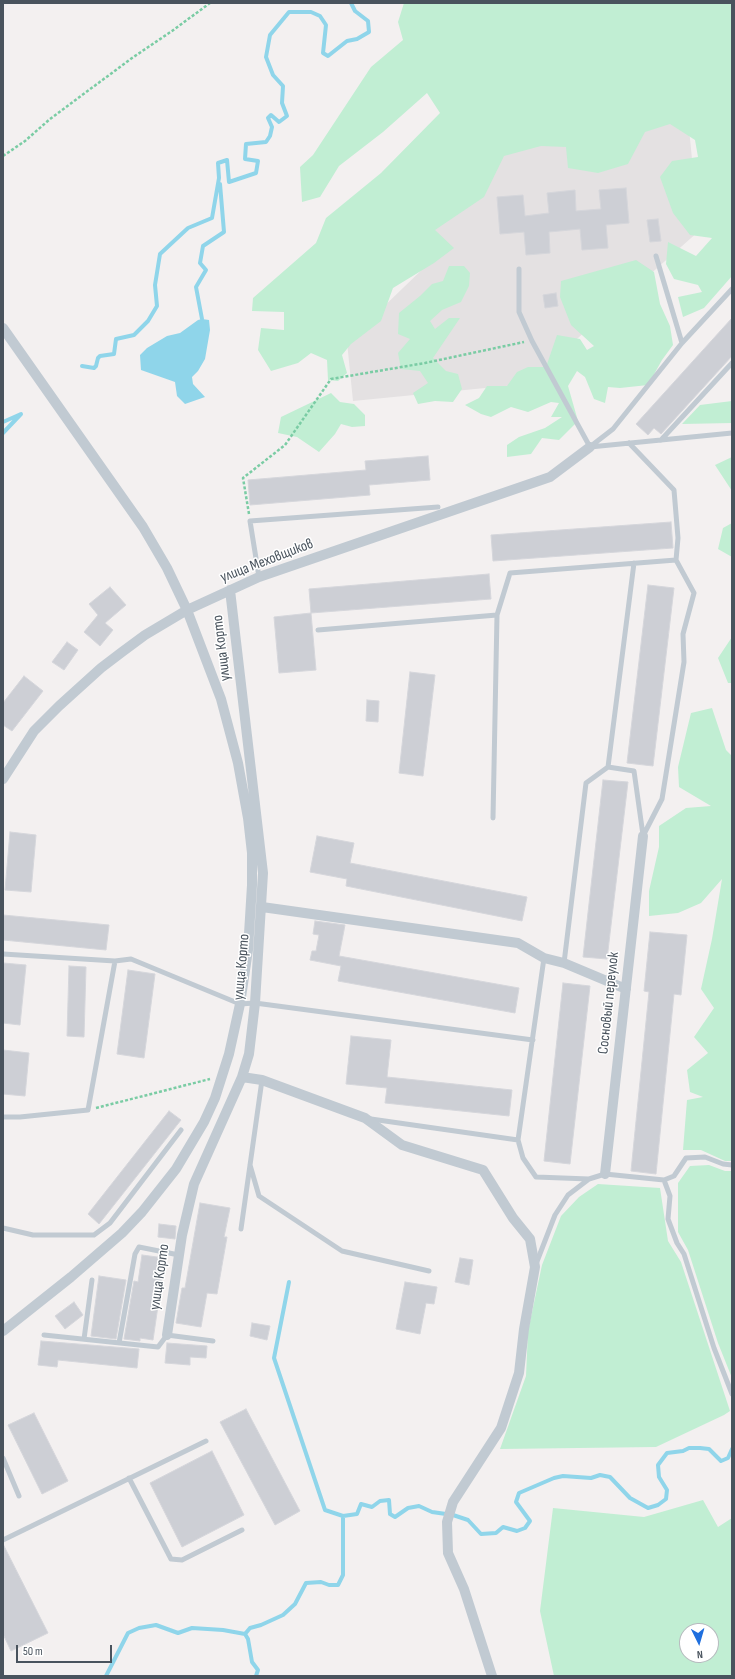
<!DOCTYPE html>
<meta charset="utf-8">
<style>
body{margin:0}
#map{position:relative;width:735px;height:1679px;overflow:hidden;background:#f3f0f0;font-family:"Sofia Sans Condensed",sans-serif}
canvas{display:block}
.frame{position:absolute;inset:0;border:4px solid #49535d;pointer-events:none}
.north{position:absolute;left:679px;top:1623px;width:40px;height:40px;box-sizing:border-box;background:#fff;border:1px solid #b6babe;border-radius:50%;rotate:175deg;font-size:11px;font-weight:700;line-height:16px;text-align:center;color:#49535d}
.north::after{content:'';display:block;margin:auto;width:14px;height:18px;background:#1f6fde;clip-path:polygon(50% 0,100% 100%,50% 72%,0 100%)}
.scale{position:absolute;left:16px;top:1645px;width:96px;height:18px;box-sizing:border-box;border:2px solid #49535d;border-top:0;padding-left:5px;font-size:12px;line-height:14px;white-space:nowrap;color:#49535d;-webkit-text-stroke:3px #fff;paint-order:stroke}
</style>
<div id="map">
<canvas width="735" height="1679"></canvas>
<div class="frame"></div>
<div class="north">N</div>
<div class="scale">50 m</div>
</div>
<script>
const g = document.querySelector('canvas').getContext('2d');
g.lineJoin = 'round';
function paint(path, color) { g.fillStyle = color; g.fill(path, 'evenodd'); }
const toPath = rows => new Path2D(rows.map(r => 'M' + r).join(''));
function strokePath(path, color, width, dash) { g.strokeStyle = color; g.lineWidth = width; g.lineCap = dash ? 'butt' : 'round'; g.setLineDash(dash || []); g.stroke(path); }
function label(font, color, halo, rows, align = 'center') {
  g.font = font + ' "Sofia Sans Condensed",sans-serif'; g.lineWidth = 3; g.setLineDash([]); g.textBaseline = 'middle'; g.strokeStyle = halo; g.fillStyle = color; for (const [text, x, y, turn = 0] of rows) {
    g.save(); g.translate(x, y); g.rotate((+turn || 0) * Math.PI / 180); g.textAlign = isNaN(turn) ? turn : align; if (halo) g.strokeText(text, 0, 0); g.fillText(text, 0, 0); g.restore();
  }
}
paint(toPath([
 [523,98,688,118,699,231,526,384,353,401,347,342,432,260,429,202]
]), '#e4e1e2');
paint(toPath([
 [404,3,732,3,732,276,704,308,683,317,678,297,702,292,698,285,674,279,666,264,668,242,696,256,712,238,690,235,673,213,660,177,672,161,698,157,695,140,670,124,645,132,628,164,598,173,568,168,566,147,541,146,504,156,484,197,435,230,454,248,434,263,393,288,381,321,351,344,342,355,347,373,338,381,328,380,327,360,311,353,298,363,271,371,258,350,261,328,284,330,284,312,252,311,253,298,316,243,326,218,381,173,440,113,427,93,383,132,339,166,320,197,302,202,300,167,313,155,371,67,403,40,398,22],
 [636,260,654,272,660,304,670,326,673,345,662,360,648,385,620,388,608,387,605,403,594,399,585,377,577,371,568,386,578,421,559,440,542,438,531,454,507,457,507,445,519,437,545,428,562,417,551,417,559,403,551,402,528,412,511,407,491,417,481,414,465,405,479,398,487,386,507,386,517,372,528,367,546,367,557,335,580,339,587,350,594,346,571,325,560,297,561,281],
 [449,266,464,266,470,273,469,286,461,302,442,310,430,321,435,329,449,318,460,318,433,358,446,371,458,374,462,389,453,402,435,401,418,404,413,393,428,383,420,371,401,369,398,353,410,339,398,334,399,313,420,296,432,284,443,281],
 [331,393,340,402,354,404,365,415,365,426,352,427,341,424,335,434,319,452,297,437,278,433,281,417],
 [732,401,732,423,682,424,700,405],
 [732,457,732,491,715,465],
 [732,523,732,557,718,549,723,528],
 [732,637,732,683,728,683,718,658],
 [712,708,726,750,732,756,732,1161,725,1161,701,1150,683,1150,687,1100,703,1097,690,1092,687,1070,708,1053,694,1037,714,1008,701,989,712,939,722,879,701,903,678,913,649,916,649,891,659,847,659,826,686,808,711,806,679,787,678,767,691,713],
 [709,1165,725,1171,732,1171,732,1378,718,1343,688,1250,678,1232,678,1183,690,1166],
 [598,1184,660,1188,668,1241,681,1262,730,1411,724,1415,656,1447,500,1449,526,1376,528,1331,542,1265,561,1216,579,1197],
 [703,1500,718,1527,732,1518,732,1676,554,1676,540,1611,553,1508,644,1517],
 [687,1631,711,1631,711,1655,687,1655]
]), '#c1eed3');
paint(toPath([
 [202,319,209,320,210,330,205,359,198,371,192,377,193,384,205,397,185,404,177,396,175,382,141,370,140,355,147,348,167,336,180,333,198,320]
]), '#8fd5ea');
strokePath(toPath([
 [202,319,196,287,206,270,200,263,203,246,224,232,220,184],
 [82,366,94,368,96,366,98,358,100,356,114,354,116,339,134,335,148,321,157,306,155,285,160,254,188,228,212,218,219,178,218,163,227,160,229,182,256,173,258,161,245,159,246,144,266,142,270,136,272,127,268,118,271,115,279,122,287,116,282,103,283,86,273,75,266,57,270,35,289,12,311,12,320,16,326,25,323,53,328,56,347,41,357,39,369,32,368,21,355,11,351,3],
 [3,422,21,414,3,433],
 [289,1282,274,1358,325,1510,343,1516],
 [245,1634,250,1628,261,1625,283,1615,295,1604,306,1583,321,1582,329,1585,338,1585,343,1575,343,1516,357,1514,361,1504,372,1507,380,1501,389,1500,390,1514,395,1517,408,1508,419,1506,432,1512,453,1515,468,1520,481,1534,496,1533,503,1527,517,1531,525,1528,530,1521,516,1502,519,1493,554,1478,563,1476,591,1478,600,1475,610,1477,630,1498,648,1508,658,1505,666,1499,667,1490,659,1477,658,1465,667,1453,683,1451,689,1448,700,1448,709,1449,721,1461,728,1458,732,1449],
 [245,1634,248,1639,252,1662,258,1670,256,1676],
 [106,1676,128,1633,139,1628,156,1625,178,1633,192,1628,223,1630,245,1634]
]), '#8fd5ea', 4);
const building = toPath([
 [626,188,629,223,606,225,608,248,582,250,580,229,549,232,550,253,526,255,524,232,500,234,497,197,523,195,525,216,549,213,547,193,575,190,576,211,601,209,599,190,626,188],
 [658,219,661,241,650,242,647,220,658,219],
 [556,293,558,306,545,308,543,295,556,293],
 [732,318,732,356,661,434,654,428,648,435,636,424,732,318],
 [428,456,430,480,369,485,370,495,250,505,248,480,366,470,365,461,428,456],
 [671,522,673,548,493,561,491,535,671,522],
 [489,574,491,599,311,613,309,589,489,574],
 [648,585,674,588,653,766,627,763,648,585],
 [110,587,126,605,105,623,113,630,100,646,84,632,98,615,89,604,110,587],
 [311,613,316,670,279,673,274,617,311,613],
 [67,642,78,650,64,670,52,662,67,642],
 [410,672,435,675,423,776,399,773,410,672],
 [24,676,43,691,12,731,3,725,3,703,24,676],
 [367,700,379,701,378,722,366,721,367,700],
 [603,780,628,782,607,959,583,957,603,780],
 [10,832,36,835,31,892,5,890,10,832],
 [317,836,354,843,350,863,527,897,522,921,346,886,347,879,310,872,317,836],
 [3,915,109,925,106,950,3,940,3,915],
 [315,921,345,925,339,956,519,988,515,1013,338,981,341,966,310,960,312,951,316,951,319,935,313,934,315,921],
 [650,932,687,935,681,995,674,994,656,1174,631,1171,649,992,644,991,650,932],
 [3,963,26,965,20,1025,3,1023,3,963],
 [69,966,86,967,84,1037,67,1036,69,966],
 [128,970,155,974,144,1058,117,1054,128,970],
 [563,983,590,986,570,1164,544,1161,563,983],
 [351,1036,391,1040,387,1077,512,1090,509,1116,385,1103,387,1088,346,1084,351,1036],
 [3,1050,29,1053,25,1096,3,1094,3,1050],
 [169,1111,181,1120,99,1224,88,1214,169,1111],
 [200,1203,230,1208,224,1237,227,1237,217,1294,207,1293,201,1327,176,1323,182,1288,185,1288,200,1203],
 [159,1224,176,1226,175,1239,158,1237,159,1224],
 [142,1255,165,1258,153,1340,140,1338,140,1341,124,1339,134,1281,138,1282,142,1255],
 [460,1258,473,1260,469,1285,455,1282,460,1258],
 [99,1276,126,1280,116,1339,91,1336,99,1276],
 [405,1282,437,1287,434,1304,426,1303,420,1334,396,1329,405,1282],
 [74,1302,83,1315,65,1329,55,1316,74,1302],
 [252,1323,270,1326,267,1340,250,1336,252,1323],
 [41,1341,139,1349,137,1368,58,1360,57,1367,38,1365,41,1341],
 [167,1343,207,1346,206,1358,190,1357,190,1365,165,1363,167,1343],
 [246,1409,300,1511,275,1525,220,1422,246,1409],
 [34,1413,68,1481,42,1494,8,1425,34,1413],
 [212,1451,244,1515,182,1547,150,1483,212,1451],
 [3,1544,48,1633,11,1651,3,1634,3,1544]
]);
paint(building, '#cdcfd5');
strokePath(building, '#d5d6db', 1);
strokePath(toPath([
 [3,156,25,141,50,119,132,58,172,31,210,3],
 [249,514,243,478,285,445,331,379,425,363,524,342],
 [96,1108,210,1079]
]), '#7acca4', 2.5, [3, 2]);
strokePath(toPath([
 [656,256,682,343],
 [519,269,519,312,532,341,590,447,732,433],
 [661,440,732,363],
 [629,443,674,490,678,538,676,560,694,593,683,634,684,662,662,799,643,836],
 [591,446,613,429,682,343,732,289],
 [259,577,250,521,438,507],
 [318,630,497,615,510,573,676,560],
 [608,767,634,771,643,835],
 [493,818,497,615],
 [3,954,115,961,131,959,240,1004,255,1003,533,1040],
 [564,963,586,783,608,767,634,563],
 [3,1117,20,1117,88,1110,115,961],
 [371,1119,518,1140,544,958],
 [518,1140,523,1158,536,1177,589,1179],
 [250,1165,259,1196,342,1251,429,1271],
 [664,1180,670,1196,668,1219,677,1243,684,1254,714,1348,732,1394],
 [3,1228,33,1235,94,1235,110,1223,181,1130],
 [241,1229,262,1080],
 [536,1264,555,1215,568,1195,589,1179,605,1174,664,1180,674,1176,686,1158,705,1157,723,1164,732,1165],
 [44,1335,158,1347,167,1335,213,1341],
 [84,1339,92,1280],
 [119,1343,135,1254,139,1247,179,1255],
 [3,1458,19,1496],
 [129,1478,171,1559,182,1560,242,1530],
 [3,1540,206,1441]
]), '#c1cad2', 5);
strokePath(toPath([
 [3,328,143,527,167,568,187,610,221,699,238,763,248,818,252,853,252,885,248,950,240,1004,229,1054,215,1098,204,1122,176,1169,142,1212,122,1233,71,1277,3,1331],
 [3,779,34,731,59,706,101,668,122,652,145,635,187,610,259,577,550,477,590,447],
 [262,907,518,943,544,958,564,963,626,989],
 [242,1077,262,1080,365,1118,402,1145,483,1170,513,1218,530,1239,535,1267,524,1329,519,1373,501,1428,453,1502,447,1522,448,1553,464,1589,492,1676],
 [605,1174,643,836],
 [167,1335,182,1235,194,1184,242,1077,249,1054,255,1003,263,873,230,590]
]), '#c1cad2', 10);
label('15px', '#49535d', '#fff', [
 ["улица Меховщиков",267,561,-21],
 ["улица Корто",222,648,-97],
 ["улица Корто",242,967,-85],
 ["Сосновый переулок",609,1003,-84],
 ["улица Корто",160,1277,-82]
]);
</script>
